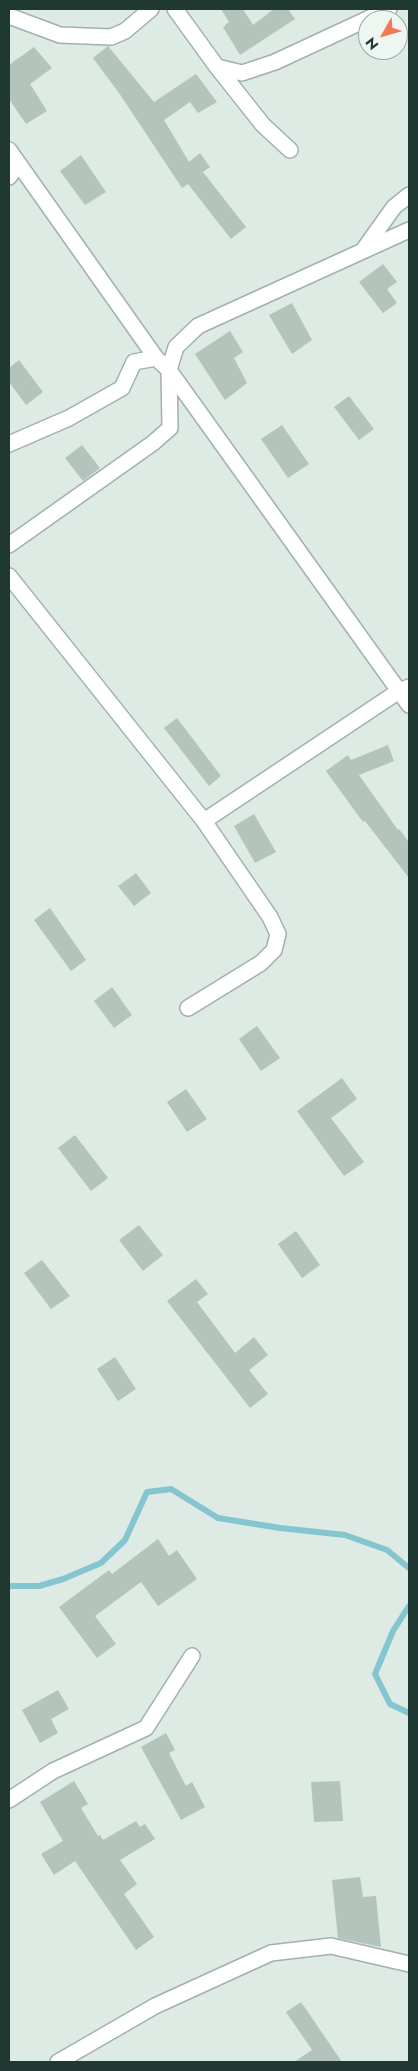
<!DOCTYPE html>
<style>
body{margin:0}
#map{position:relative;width:418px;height:2071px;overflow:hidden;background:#deeae4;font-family:Jost,sans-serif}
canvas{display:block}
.frame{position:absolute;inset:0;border:10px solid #1f3932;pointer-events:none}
.north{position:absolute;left:358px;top:10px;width:50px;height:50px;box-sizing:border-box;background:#eef6f2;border:1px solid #9baaa5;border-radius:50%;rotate:232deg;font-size:14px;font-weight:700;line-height:20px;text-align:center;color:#1f3932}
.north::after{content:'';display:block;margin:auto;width:18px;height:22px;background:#f37952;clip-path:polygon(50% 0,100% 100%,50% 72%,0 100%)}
</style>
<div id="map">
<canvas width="418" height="2071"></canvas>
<div class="frame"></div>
<div class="north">N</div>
</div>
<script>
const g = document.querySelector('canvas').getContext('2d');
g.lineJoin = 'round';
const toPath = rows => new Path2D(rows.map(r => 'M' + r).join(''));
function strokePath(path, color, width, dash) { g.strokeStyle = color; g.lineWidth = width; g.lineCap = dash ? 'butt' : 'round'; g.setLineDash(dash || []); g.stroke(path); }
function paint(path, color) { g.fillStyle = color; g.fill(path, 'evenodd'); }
strokePath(toPath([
 [9,1586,39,1586,63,1579,101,1563,125,1540,147,1492,171,1489,218,1518,280,1528,345,1535,387,1550,409,1568],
 [409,1606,393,1631,375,1674,390,1704,409,1713]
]), '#84c5d0', 6);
paint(toPath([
 [221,9,243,9,253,25,274,9,288,9,295,19,240,55,223,27,229,22],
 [108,46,154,102,196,74,217,102,198,113,190,102,164,120,189,162,200,153,210,167,203,172,246,227,231,239,188,184,182,188,119,93,93,58],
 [34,47,52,68,30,84,47,111,26,124,9,99,9,65],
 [81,155,106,192,85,205,60,171],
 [383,264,397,282,387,289,397,303,383,313,359,282],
 [292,303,312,340,292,354,269,315],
 [230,331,243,352,234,358,247,383,225,400,195,354],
 [19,360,43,392,26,405,9,382,9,368],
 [349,396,374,429,359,440,334,407],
 [282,425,309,464,288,478,261,439],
 [82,445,100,468,83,481,65,458],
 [177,718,221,776,209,786,164,728],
 [388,745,394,761,359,775,398,830,399,829,409,842,409,878,365,821,363,822,326,771,348,755,351,760],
 [254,814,276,852,255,863,234,826],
 [136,873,151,893,134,906,118,886],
 [50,908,86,960,71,971,34,920],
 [112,987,132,1015,114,1028,94,1001],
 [257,1026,280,1058,261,1071,239,1039],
 [342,1078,357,1099,331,1118,364,1162,344,1176,297,1111],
 [186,1089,207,1119,187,1132,167,1102],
 [75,1135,108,1178,91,1191,58,1148],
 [139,1225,163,1255,143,1271,119,1240],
 [296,1231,320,1265,302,1278,278,1244],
 [42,1260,70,1296,51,1309,24,1273],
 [196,1279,208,1294,197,1302,235,1353,254,1337,268,1355,249,1370,268,1394,250,1408,167,1301],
 [115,1357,136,1389,118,1401,97,1369],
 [158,1539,169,1556,177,1550,197,1579,158,1606,141,1582,95,1616,116,1644,97,1658,59,1607,109,1570,112,1574],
 [58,1690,69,1709,51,1719,58,1733,40,1743,22,1710],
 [166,1733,175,1750,169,1753,186,1786,192,1782,205,1807,181,1820,141,1747],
 [74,1781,88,1804,81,1808,98,1836,100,1835,103,1840,136,1821,140,1827,145,1824,155,1839,120,1860,137,1884,124,1894,154,1937,136,1950,75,1861,54,1875,41,1854,63,1841,40,1802],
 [340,1781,343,1821,314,1822,311,1782],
 [360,1877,363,1897,376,1896,381,1947,338,1938,332,1880],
 [301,2002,342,2062,294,2062,312,2050,286,2012]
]), '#b3c4bd');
const minor = toPath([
 [175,9,217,67,242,73,275,62,389,9],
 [9,16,60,35,111,37,125,31,151,9],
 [217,67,263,125,290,150],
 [9,150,156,358,169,370,409,705],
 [9,177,19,164],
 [364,249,394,207,409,195],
 [9,444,69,418,122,388,134,362,156,358],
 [9,545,153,443,170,428,169,370,176,347,198,326,409,230],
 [9,576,204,821,270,917,278,934,274,950,261,963,188,1008],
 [204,821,399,691,409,687],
 [9,1800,53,1771,146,1728,192,1656],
 [58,2062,155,2006,271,1953,331,1946,409,1964]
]);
strokePath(minor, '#a1b1ab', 18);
strokePath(minor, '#fff', 15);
</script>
